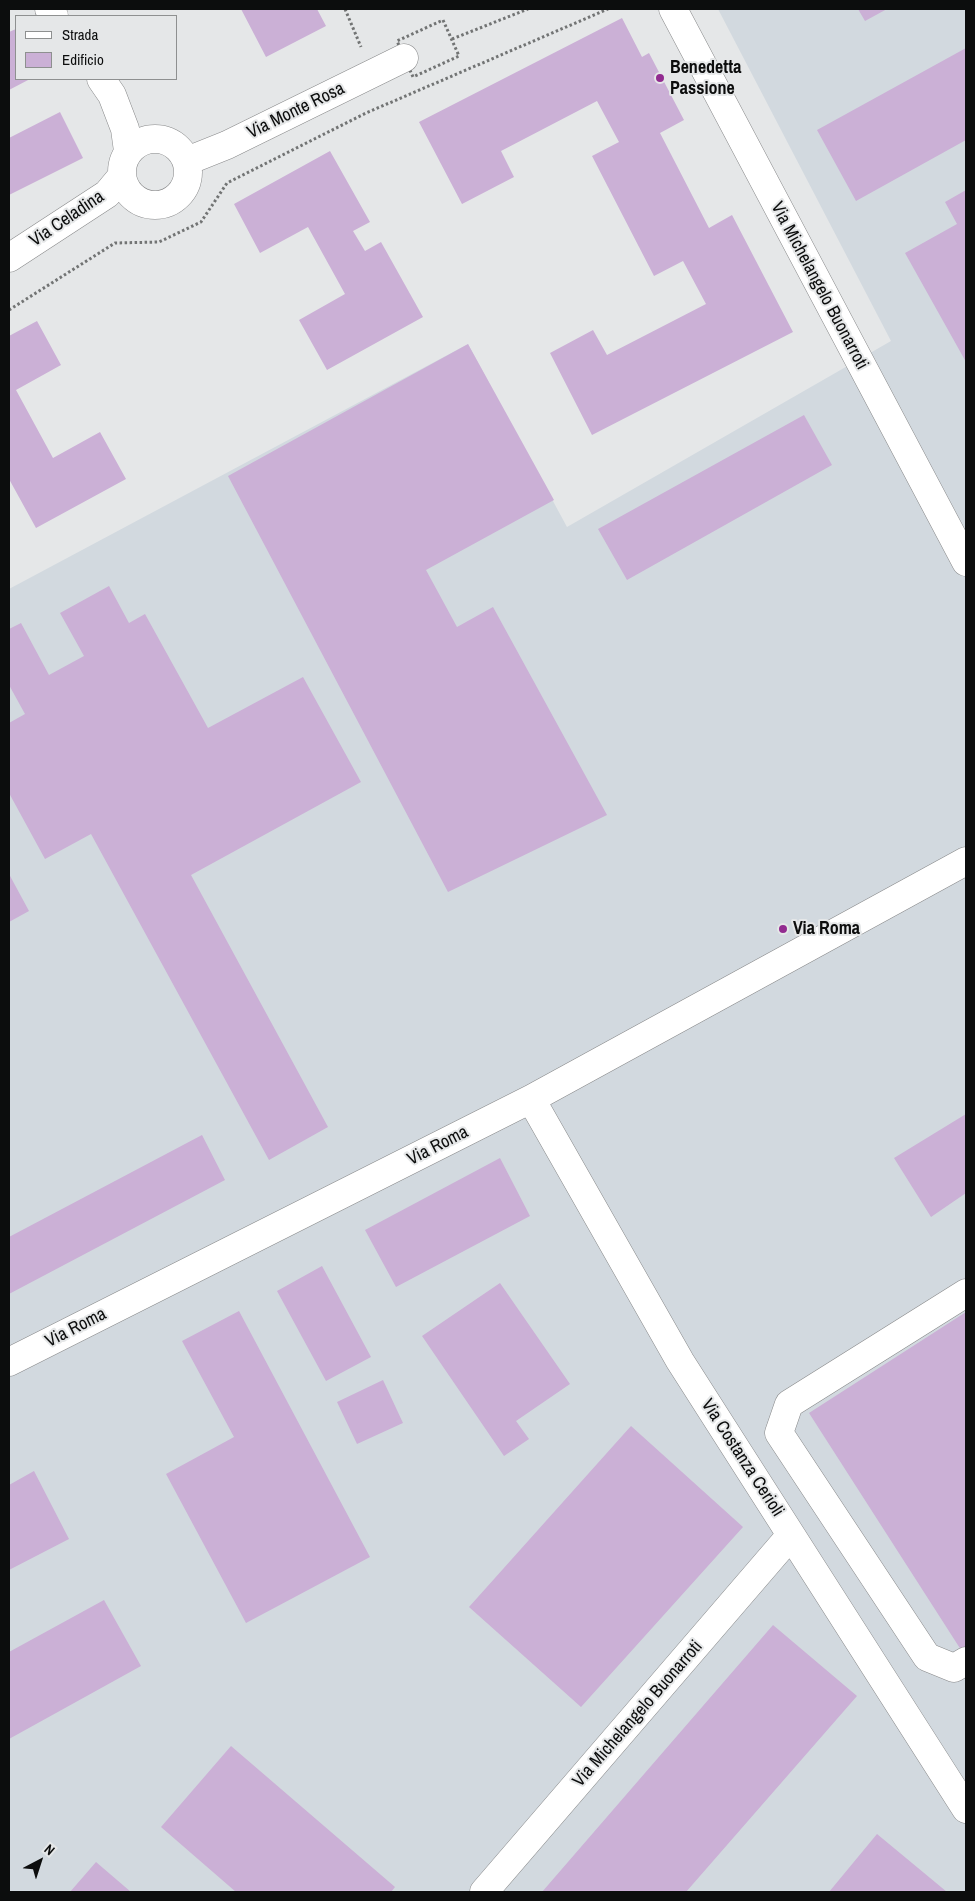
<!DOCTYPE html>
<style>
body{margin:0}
#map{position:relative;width:975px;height:1901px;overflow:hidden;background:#e5e7e8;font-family:"Archivo Narrow",sans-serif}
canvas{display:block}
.frame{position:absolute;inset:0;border:10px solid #0c0d0d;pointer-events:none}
.legend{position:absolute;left:15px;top:15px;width:162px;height:65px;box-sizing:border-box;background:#e5e7e8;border:1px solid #8e9090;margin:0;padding:6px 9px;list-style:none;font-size:15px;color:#0c0d0d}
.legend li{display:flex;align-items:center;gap:10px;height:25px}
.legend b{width:25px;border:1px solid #8e9090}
.north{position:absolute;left:15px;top:1836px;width:50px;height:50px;-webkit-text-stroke:4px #e5e7e8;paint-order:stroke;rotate:40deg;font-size:14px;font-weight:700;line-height:20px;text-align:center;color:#0c0d0d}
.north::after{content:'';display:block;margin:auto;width:18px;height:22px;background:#0c0d0d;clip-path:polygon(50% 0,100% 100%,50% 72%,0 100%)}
</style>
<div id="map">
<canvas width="975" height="1901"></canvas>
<div class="frame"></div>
<ul class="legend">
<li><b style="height:6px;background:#fff"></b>Strada</li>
<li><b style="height:14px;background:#cbb0d6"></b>Edificio</li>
</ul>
<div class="north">N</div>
</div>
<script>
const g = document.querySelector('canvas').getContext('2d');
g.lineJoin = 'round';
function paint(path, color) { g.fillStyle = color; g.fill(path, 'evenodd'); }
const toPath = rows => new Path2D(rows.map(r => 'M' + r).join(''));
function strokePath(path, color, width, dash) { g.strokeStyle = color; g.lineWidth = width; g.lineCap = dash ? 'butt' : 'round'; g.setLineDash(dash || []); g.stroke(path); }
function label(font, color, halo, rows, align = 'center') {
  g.font = font + ' "Archivo Narrow",sans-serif'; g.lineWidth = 4; g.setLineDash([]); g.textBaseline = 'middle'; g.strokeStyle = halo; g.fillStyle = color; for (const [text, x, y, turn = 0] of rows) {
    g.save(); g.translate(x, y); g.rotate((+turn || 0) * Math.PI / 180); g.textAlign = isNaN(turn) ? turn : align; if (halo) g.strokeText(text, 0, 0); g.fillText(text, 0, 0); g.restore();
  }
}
paint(toPath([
 [718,9,966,9,966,1892,9,1892,9,589,468,344,567,527,891,341]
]), '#d2d9df');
paint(toPath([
 [241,9,317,9,326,26,266,57],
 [858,9,887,9,865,21],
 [622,18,642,57,649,53,684,120,660,133,709,228,732,215,793,332,592,435,550,353,593,330,607,355,706,304,683,261,654,276,592,156,619,142,597,101,501,151,514,177,462,204,419,122],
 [16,29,16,79,30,79,9,90,9,32],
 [966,48,966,140,856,201,817,130],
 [60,112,83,158,9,195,9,138],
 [330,151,370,222,353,231,365,251,381,242,423,317,327,370,299,320,345,294,308,227,260,253,234,204],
 [966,190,966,362,905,253,957,224,945,202],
 [37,321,61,365,16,390,53,458,100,432,126,479,36,528,9,479,9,336],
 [468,344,554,500,426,570,457,627,493,607,607,815,448,892,228,476],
 [804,415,832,465,627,580,598,529],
 [109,586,129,623,145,614,208,728,303,677,361,782,191,875,328,1127,269,1160,91,834,45,859,9,793,9,723,25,714,9,685,9,629,21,623,49,675,84,656,60,613],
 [9,874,29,911,9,922],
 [966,1114,966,1193,931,1217,894,1158],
 [202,1135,225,1180,9,1294,9,1237],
 [500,1158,530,1216,396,1287,365,1230],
 [322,1266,371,1357,326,1381,277,1291],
 [500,1283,570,1384,516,1421,529,1439,504,1456,422,1336],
 [239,1311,370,1557,246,1623,166,1474,234,1437,182,1341],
 [966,1312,966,1651,963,1653,809,1413],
 [383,1380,403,1423,357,1444,337,1402],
 [631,1426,743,1527,581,1707,469,1607],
 [34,1471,69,1539,9,1570,9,1485],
 [104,1600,141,1666,9,1739,9,1652],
 [773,1625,857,1696,686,1892,542,1892],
 [231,1746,395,1887,391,1892,236,1892,161,1827],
 [877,1834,947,1892,829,1892],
 [96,1862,131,1892,70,1892]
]), '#cbb0d6');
const minor = toPath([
 [49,9,54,16],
 [673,9,966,562],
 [101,79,112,95,125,129,128,151],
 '122 172a33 33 0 1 1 66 0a33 33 0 1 1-66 0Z',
 [187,161,227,145,404,58],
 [9,258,107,194,122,176],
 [531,1099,680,1361,966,1809],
 [966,1293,789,1404,779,1433,927,1657,954,1668,966,1661],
 [9,1362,531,1099,966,861],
 [484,1892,791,1535]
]);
strokePath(minor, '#88898a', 29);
strokePath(toPath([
 [345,9,361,47],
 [443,20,459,56,413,77,397,41,443,20],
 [452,39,528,9],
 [9,310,115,243,159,242,201,222,227,183,366,113,608,9]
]), '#727474', 3, [2.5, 2.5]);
strokePath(minor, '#fff', 28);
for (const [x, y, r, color] of [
 [660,78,5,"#922b90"],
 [783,929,5,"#922b90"]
]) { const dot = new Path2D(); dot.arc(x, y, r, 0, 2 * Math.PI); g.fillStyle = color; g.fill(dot); strokePath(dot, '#e5e7e8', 2); }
label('bold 18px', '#0c0d0d', '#e5e7e8', [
 ["Benedetta",670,68],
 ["Passione",670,89],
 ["Via Roma",793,929]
], 'left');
label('18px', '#0c0d0d', '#e5e7e8', [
 ["Via Monte Rosa",296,111,-26],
 ["Via Celadina",67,219,-34],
 ["Via Michelangelo Buonarroti",819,286,62],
 ["Via Roma",438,1146,-27],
 ["Via Roma",76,1328,-27],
 ["Via Costanza Cerioli",742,1458,57],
 ["Via Michelangelo Buonarroti",638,1714,-49]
]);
</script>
